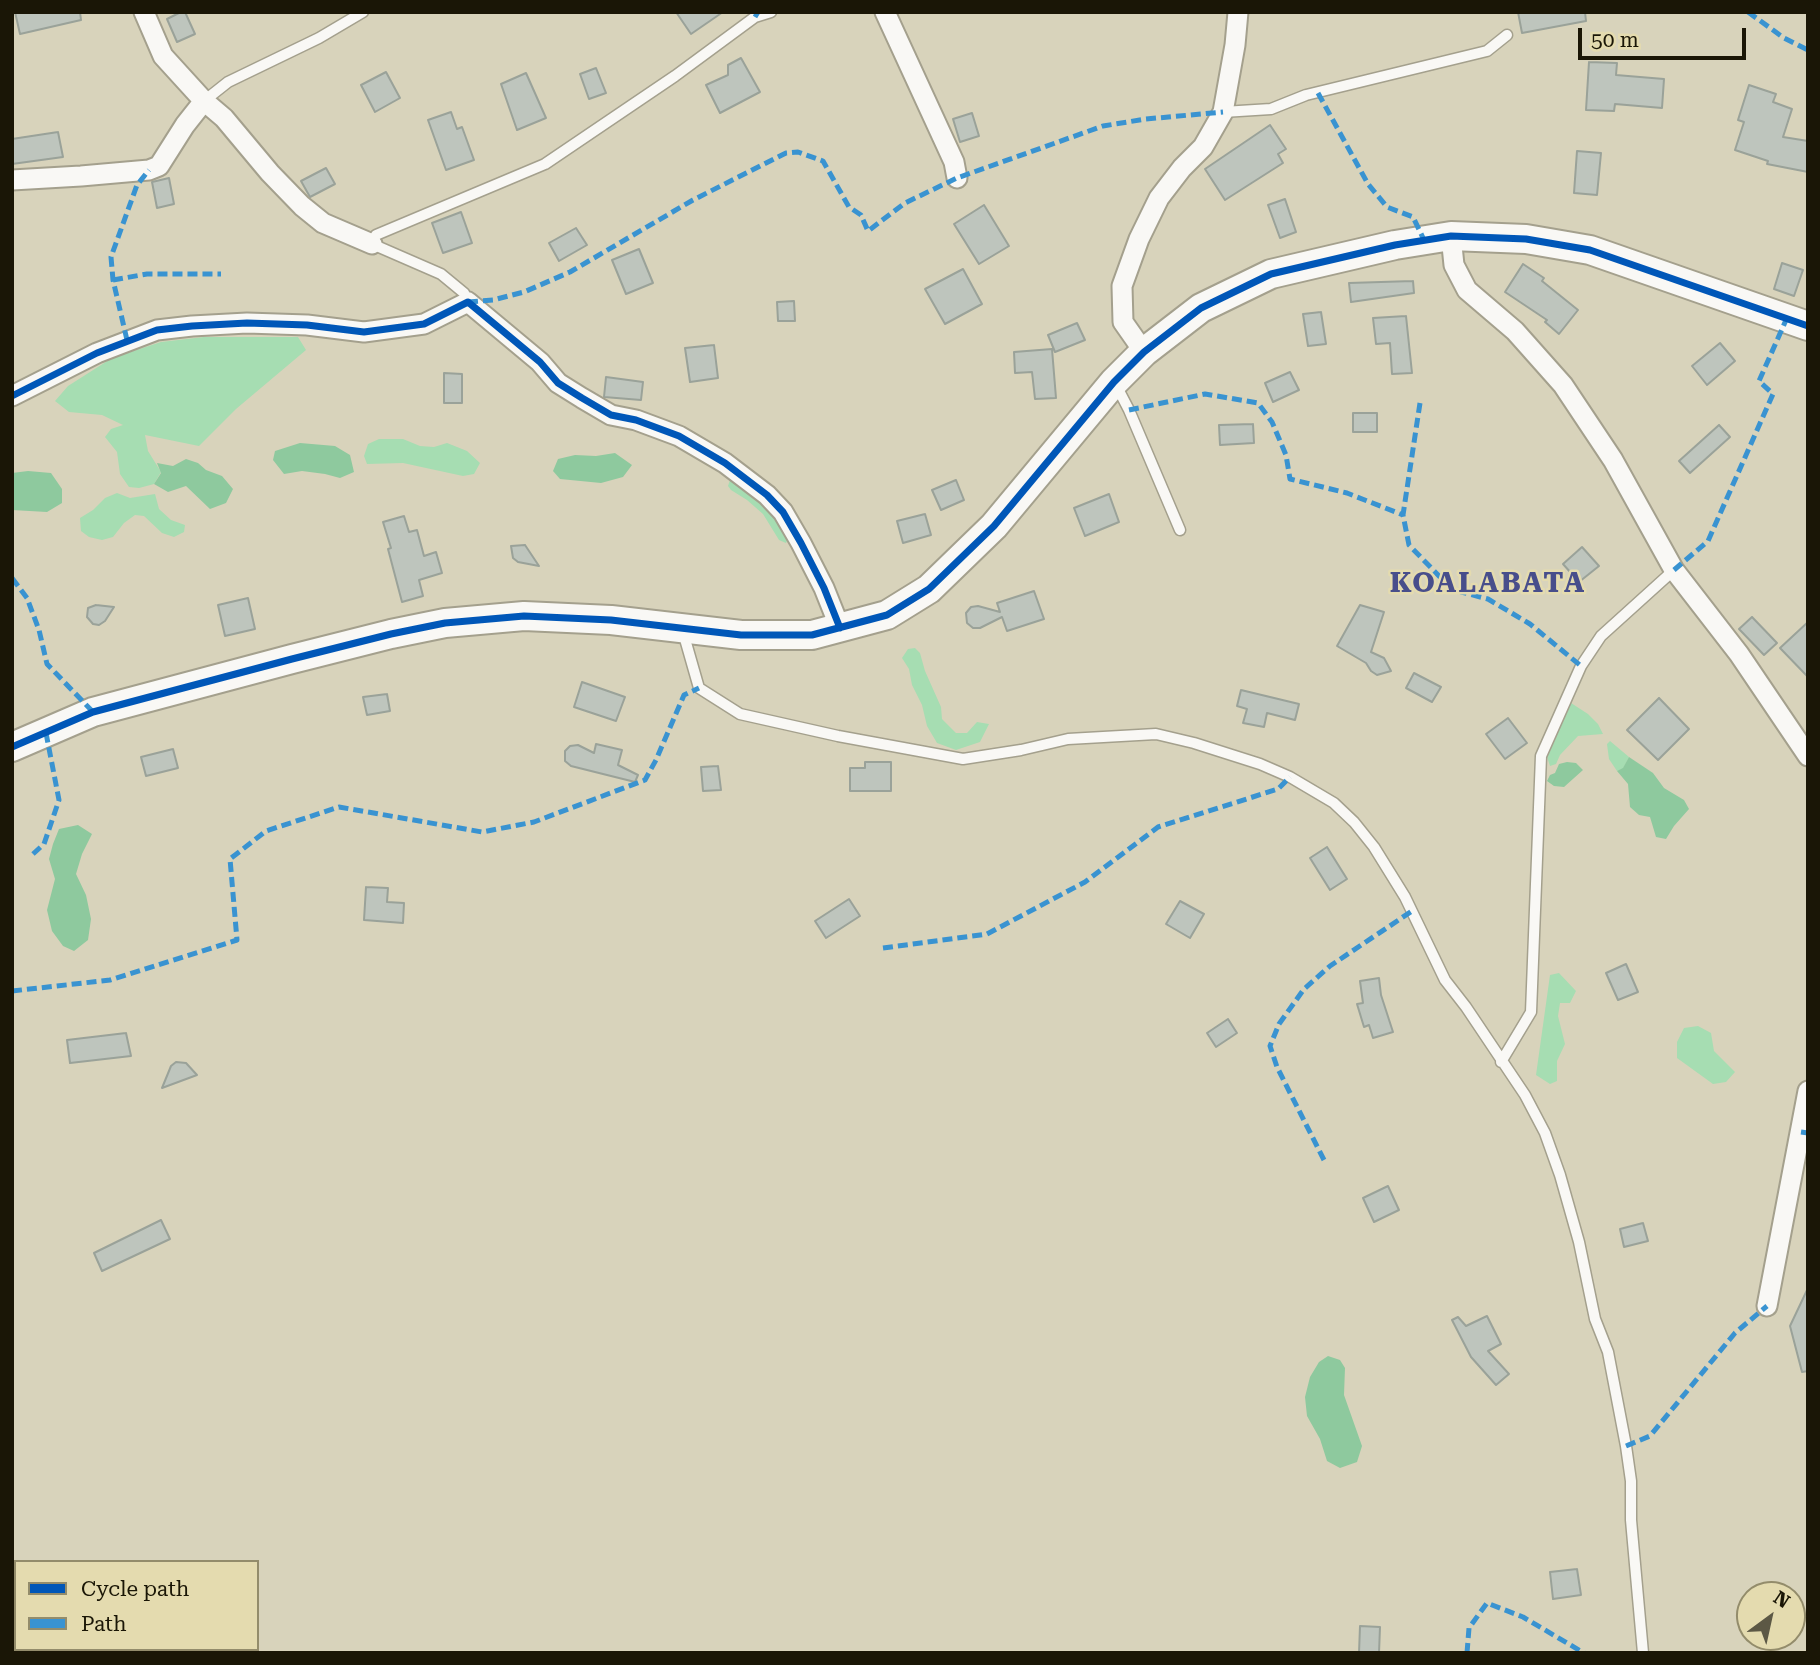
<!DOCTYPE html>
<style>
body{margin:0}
#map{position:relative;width:1820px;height:1665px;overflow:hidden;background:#d8d3bb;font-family:"Roboto Serif",serif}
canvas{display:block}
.frame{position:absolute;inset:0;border:14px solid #1a1606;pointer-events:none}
.legend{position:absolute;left:14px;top:1560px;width:245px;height:91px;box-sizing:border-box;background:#e4dbaf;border:2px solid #938c6b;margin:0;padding:9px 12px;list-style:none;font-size:21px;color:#1a1606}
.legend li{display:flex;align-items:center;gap:14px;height:35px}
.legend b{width:35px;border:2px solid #938c6b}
.north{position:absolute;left:1736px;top:1581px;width:70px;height:70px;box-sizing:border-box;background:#e4dbaf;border:2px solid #938c6b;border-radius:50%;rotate:33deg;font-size:19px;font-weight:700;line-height:28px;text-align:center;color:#1a1606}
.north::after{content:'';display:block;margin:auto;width:24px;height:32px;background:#5c5845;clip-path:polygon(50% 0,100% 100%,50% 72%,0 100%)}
.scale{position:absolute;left:1578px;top:28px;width:168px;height:32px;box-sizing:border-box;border:4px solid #1a1606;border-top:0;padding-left:9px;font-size:21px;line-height:24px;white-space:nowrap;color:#1a1606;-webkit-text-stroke:5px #e4dbaf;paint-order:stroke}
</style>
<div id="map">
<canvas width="1820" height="1665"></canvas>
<div class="frame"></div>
<ul class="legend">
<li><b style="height:9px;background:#0057b8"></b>Cycle path</li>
<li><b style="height:9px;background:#3993d1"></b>Path</li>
</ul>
<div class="north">N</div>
<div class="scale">50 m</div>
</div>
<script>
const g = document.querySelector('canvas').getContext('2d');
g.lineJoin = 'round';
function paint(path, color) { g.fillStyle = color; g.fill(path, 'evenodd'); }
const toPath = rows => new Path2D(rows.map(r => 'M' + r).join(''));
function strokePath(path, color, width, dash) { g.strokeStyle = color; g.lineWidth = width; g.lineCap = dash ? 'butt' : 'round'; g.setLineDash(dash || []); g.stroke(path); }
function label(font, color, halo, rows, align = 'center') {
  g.font = font + ' "Roboto Serif",serif'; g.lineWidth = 5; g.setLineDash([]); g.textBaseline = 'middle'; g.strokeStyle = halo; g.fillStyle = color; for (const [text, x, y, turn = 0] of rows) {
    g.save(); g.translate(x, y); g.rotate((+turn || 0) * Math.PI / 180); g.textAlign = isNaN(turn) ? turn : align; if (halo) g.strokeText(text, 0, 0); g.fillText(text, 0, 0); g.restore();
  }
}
paint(toPath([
 [204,337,298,337,306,350,236,409,199,446,145,435,148,451,161,472,154,484,139,488,129,487,120,474,117,452,105,437,111,429,123,425,102,415,69,412,55,401,68,386,112,358,161,342],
 [379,439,403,439,420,446,434,447,447,443,467,451,480,463,474,474,463,476,403,463,367,464,364,456,368,444],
 [730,480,754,492,767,504,789,536,786,543,779,540,763,514,747,500,731,490,728,486],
 [117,493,130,498,155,494,159,509,171,520,185,525,184,532,174,537,162,533,144,516,135,515,124,523,113,537,102,540,89,537,81,531,80,518,93,510,105,498],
 [915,648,920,653,925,671,941,707,942,719,956,733,967,733,977,722,989,724,980,742,956,750,937,743,927,726,922,705,912,685,909,669,902,658,908,649],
 [1571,703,1588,714,1598,724,1603,734,1578,736,1560,755,1556,764,1550,766,1547,757],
 [1610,741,1629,757,1623,769,1617,771,1609,759,1607,744],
 [1559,973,1576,991,1570,1003,1560,1003,1558,1016,1565,1044,1557,1061,1557,1081,1550,1084,1536,1075,1550,975],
 [1698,1026,1711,1033,1714,1051,1735,1072,1726,1082,1713,1084,1677,1058,1677,1042,1684,1028]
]), '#a6ddb2');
paint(toPath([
 [300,443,335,446,350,455,354,472,340,478,325,474,302,471,284,474,273,460,275,451],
 [615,453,632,465,623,477,601,483,560,479,553,471,558,459,575,455,596,456],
 [186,459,198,463,206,470,222,476,233,489,226,503,210,509,186,486,168,492,154,484,161,473,157,463,173,466],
 [28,471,51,473,62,489,62,503,47,512,12,510,12,473],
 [1629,757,1653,773,1664,788,1684,800,1689,809,1674,826,1666,839,1656,837,1650,817,1639,815,1630,807,1628,784,1617,771,1623,768],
 [1567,762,1576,763,1583,770,1564,787,1554,786,1547,781,1550,775,1555,773,1559,764],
 [78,825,92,834,82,854,76,874,86,895,91,919,88,940,74,951,63,946,52,931,47,910,55,879,49,859,53,844,59,829],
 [1328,1356,1340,1360,1345,1368,1344,1395,1362,1446,1357,1462,1340,1468,1327,1461,1320,1439,1307,1416,1305,1397,1310,1377,1319,1362]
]), '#8ec99e');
const building = toPath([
 [15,12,80,12,81,20,20,34,15,12],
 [181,12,185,12,195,34,177,42,167,19,181,12],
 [676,12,723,12,691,34,676,12],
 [1518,12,1585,12,1586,21,1522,33,1518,12],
 [741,58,760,92,720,113,706,85,728,75,728,65,741,58],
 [1589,62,1617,63,1616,75,1664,79,1662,108,1615,104,1614,111,1586,110,1589,62],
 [596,68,606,93,589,99,580,74,596,68],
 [386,72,400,98,375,112,361,85,386,72],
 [526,73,546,118,517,130,501,84,526,73],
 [1749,85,1776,94,1773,102,1792,109,1783,137,1808,141,1808,172,1767,164,1768,161,1735,150,1744,122,1738,120,1749,85],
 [451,112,457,129,462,127,474,160,446,170,428,120,451,112],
 [972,113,979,136,960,142,953,119,972,113],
 [1270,125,1286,149,1278,154,1283,163,1225,200,1205,169,1270,125],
 [58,132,63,157,12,164,12,139,58,132],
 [1577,151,1601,153,1597,195,1574,193,1577,151],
 [326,168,335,184,310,197,301,181,326,168],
 [169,178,174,204,157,208,152,182,169,178],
 [1285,199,1296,232,1280,238,1268,205,1285,199],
 [984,205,1009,246,979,264,954,224,984,205],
 [461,212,472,243,443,253,432,223,461,212],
 [576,228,587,245,559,261,549,243,576,228],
 [639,249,653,283,626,294,612,260,639,249],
 [1782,263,1803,270,1794,296,1774,289,1782,263],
 [1523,264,1544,278,1542,281,1578,310,1559,334,1545,322,1547,320,1505,292,1523,264],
 [963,269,982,304,945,324,925,289,963,269],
 [1413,281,1414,293,1351,302,1349,283,1413,281],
 [794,301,795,321,778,321,777,302,794,301],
 [1321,312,1326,344,1308,346,1303,314,1321,312],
 [1406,316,1412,373,1392,374,1390,343,1376,344,1373,318,1406,316],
 [1077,323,1085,340,1055,352,1048,335,1077,323],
 [1720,343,1735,361,1707,385,1692,366,1720,343],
 [714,345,718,378,690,382,685,348,714,345],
 [1052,349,1056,398,1035,399,1032,372,1015,373,1014,352,1052,349],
 [1290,372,1299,390,1273,402,1265,383,1290,372],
 [444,373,462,374,462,403,444,403,444,373],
 [606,377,643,382,641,400,604,397,606,377],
 [1353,413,1377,413,1377,432,1353,432,1353,413],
 [1253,424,1254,443,1220,445,1219,425,1253,424],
 [1719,425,1730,437,1690,473,1679,461,1719,425],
 [956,480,964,500,941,510,932,490,956,480],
 [1109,494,1119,522,1085,536,1074,508,1109,494],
 [925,514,931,535,903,543,897,521,925,514],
 [404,516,409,532,417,530,424,556,436,552,442,573,419,580,423,596,402,602,388,549,391,548,383,522,404,516],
 [525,545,539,566,518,562,513,558,511,546,525,545],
 [1582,547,1599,566,1579,582,1563,564,1582,547],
 [1034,591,1044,619,1007,631,1002,617,980,628,973,628,967,623,966,613,971,607,978,606,1000,612,997,603,1034,591],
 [248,598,255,629,225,636,218,605,248,598],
 [96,605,114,607,105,621,99,625,93,624,87,617,88,608,96,605],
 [1360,605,1384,612,1371,652,1384,658,1391,671,1377,675,1371,671,1366,663,1337,646,1360,605],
 [1752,617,1777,643,1764,655,1739,629,1752,617],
 [1808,622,1808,677,1780,648,1808,622],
 [1414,673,1441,687,1432,702,1406,688,1414,673],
 [582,682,625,697,616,721,574,707,582,682],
 [1241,690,1299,704,1295,720,1267,713,1264,727,1243,723,1247,709,1237,706,1241,690],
 [387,694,390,711,367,715,363,697,387,694],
 [1659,698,1689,729,1658,760,1627,730,1659,698],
 [1508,718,1527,743,1505,759,1486,734,1508,718],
 [596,744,622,750,618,765,638,775,635,782,571,766,565,761,565,751,570,746,578,745,594,753,596,744],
 [173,749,178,768,146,776,141,757,173,749],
 [865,762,891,762,891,791,850,791,850,768,865,768,865,762],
 [718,766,721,790,703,791,701,767,718,766],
 [1327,847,1347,879,1330,890,1310,858,1327,847],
 [366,887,388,888,387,902,404,903,403,923,364,920,366,887],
 [849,899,860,916,826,938,815,921,849,899],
 [1180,901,1204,914,1190,938,1166,924,1180,901],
 [1626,964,1638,992,1618,1000,1606,973,1626,964],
 [1379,978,1381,995,1393,1032,1373,1038,1369,1025,1364,1027,1357,1004,1363,1003,1360,981,1379,978],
 [1228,1019,1237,1033,1216,1047,1207,1033,1228,1019],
 [126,1033,131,1056,70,1063,67,1040,126,1033],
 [176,1062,186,1063,197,1075,162,1088,171,1066,176,1062],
 [1388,1186,1399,1210,1374,1222,1363,1198,1388,1186],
 [161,1220,170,1239,102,1271,94,1253,161,1220],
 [1643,1223,1648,1241,1624,1247,1620,1229,1643,1223],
 [1808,1288,1808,1371,1802,1372,1790,1326,1808,1288],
 [1487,1316,1501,1344,1488,1351,1509,1374,1496,1385,1471,1357,1452,1320,1458,1317,1466,1326,1487,1316],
 [1577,1569,1581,1595,1553,1599,1550,1572,1577,1569],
 [1360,1626,1380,1627,1379,1653,1359,1653,1360,1626]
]);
paint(building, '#bec5bd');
strokePath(building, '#9aa299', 2);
const lane = toPath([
 [204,101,228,82,319,38,363,12],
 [1223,112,1271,109,1306,95,1487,51,1507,35],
 [468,302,464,293,441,274,372,244,376,235,545,164,675,76,755,17,771,12],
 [1116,385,1129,410,1180,530],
 [683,632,699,688,740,714,838,736,963,759,1021,750,1068,739,1156,734,1194,743,1260,764,1290,777,1334,803,1354,822,1374,847,1405,897,1445,980,1466,1007,1525,1095,1545,1133,1560,1175,1579,1242,1595,1319,1608,1352,1626,1446,1631,1481,1631,1520,1643,1653],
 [1501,1062,1531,1012,1541,756,1581,666,1601,636,1674,570]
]);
const street = toPath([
 [144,12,163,56,204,101,224,118,270,173,302,206,323,223,372,244],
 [885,12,954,162,957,178],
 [12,180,81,176,149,170,159,166,185,125,204,101],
 [1451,236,1454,265,1467,290,1515,331,1563,385,1613,460,1674,570,1739,654,1808,756],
 [1144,352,1123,322,1122,286,1139,239,1159,198,1182,168,1203,147,1223,112,1235,45,1238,12],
 [12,396,97,353,157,330,192,326,247,323,307,325,364,332,424,324,468,302,540,362,558,383,582,398,611,415,636,420,679,436,725,463,767,495,783,512,801,543,824,588,840,628],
 [1767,1306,1808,1091]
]);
const secondary = toPath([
 [12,747,93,712,292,659,391,634,445,623,524,616,611,620,741,635,812,635,887,615,929,589,994,526,1114,382,1144,352,1201,308,1271,274,1395,245,1451,236,1526,239,1590,250,1808,326]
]);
strokePath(lane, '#a4a08d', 13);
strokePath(street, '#a4a08d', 23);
strokePath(secondary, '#a4a08d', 32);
strokePath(lane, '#f9f8f5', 10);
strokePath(street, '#f9f8f5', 19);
strokePath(secondary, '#f9f8f5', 28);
strokePath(toPath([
 [1748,12,1784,38,1808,50],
 [755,17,758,12],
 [1318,93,1368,184,1387,207,1413,217,1424,240],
 [113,280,147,274,221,274],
 [468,302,493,300,524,292,570,272,693,200,786,153,798,152,823,161,849,207,861,215,868,231,905,203,957,178,1103,126,1146,119,1223,112],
 [127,340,113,280,111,257,137,185,149,170],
 [1420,403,1403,515,1409,545,1440,577,1461,592,1488,599,1530,624,1581,666],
 [1129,410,1205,394,1258,403,1272,422,1286,455,1290,479,1347,493,1403,515],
 [1674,570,1708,541,1773,394,1759,381,1786,320],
 [12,578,27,598,39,630,47,664,93,712],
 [33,854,44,844,59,800,46,733],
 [883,948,987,934,1085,882,1158,827,1278,789,1290,777],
 [12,991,110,980,237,940,230,859,266,831,339,807,482,832,534,822,645,780,656,760,684,695,699,688],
 [1801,1132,1808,1133],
 [1324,1160,1277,1067,1270,1046,1279,1024,1304,989,1330,966,1412,911],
 [1626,1446,1650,1436,1735,1333,1767,1306],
 [1467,1653,1469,1628,1487,1603,1523,1617,1584,1653]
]), '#3993d1', 5, [10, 5]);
strokePath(toPath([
 [12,396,97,353,157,330,192,326,247,323,307,325,364,332,424,324,468,302,540,362,558,383,582,398,611,415,636,420,679,436,725,463,767,495,783,512,801,543,824,588,840,628],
 [12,747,93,712,292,659,391,634,445,623,524,616,611,620,741,635,812,635,887,615,929,589,994,526,1114,382,1144,352,1201,308,1271,274,1395,245,1451,236,1526,239,1590,250,1808,326]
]), '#0057b8', 7);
g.letterSpacing = '2px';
label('bold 28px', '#484e8b', '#e4dbaf', [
 ["KOALABATA",1488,584]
]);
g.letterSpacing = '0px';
</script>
